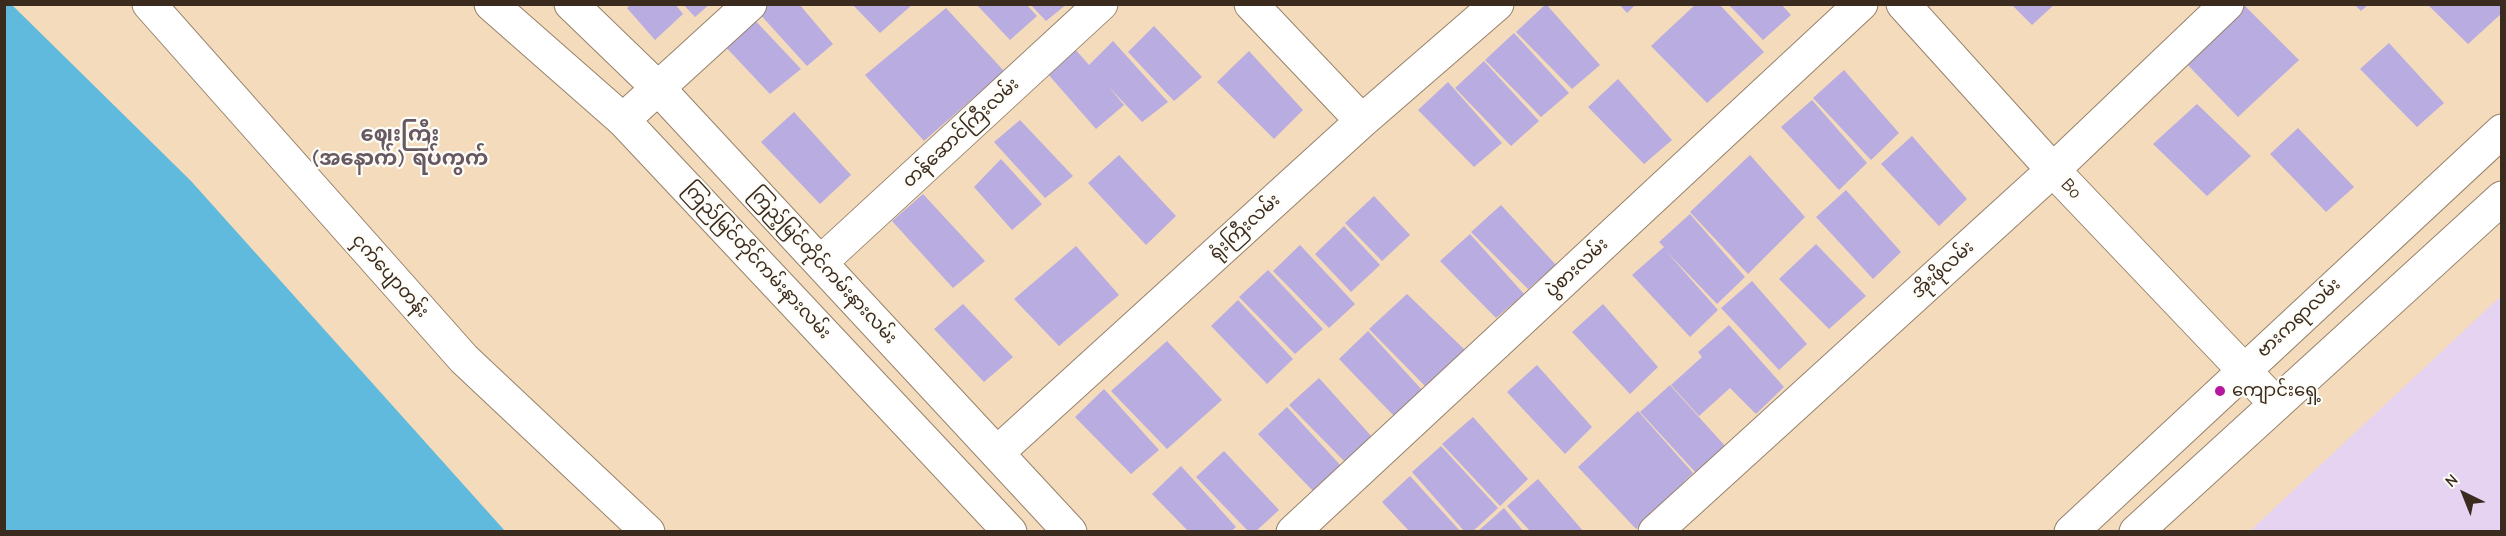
<!DOCTYPE html>
<meta charset="utf-8">
<style>
body{margin:0}
#map{position:relative;width:2506px;height:536px;overflow:hidden;background:#f3dbbb;font-family:"Comic Neue",sans-serif}
canvas{display:block}
.frame{position:absolute;inset:0;border:6px solid #3b2a1e;pointer-events:none}
.north{position:absolute;left:2434px;top:464px;width:60px;height:60px;-webkit-text-stroke:4px #fdfcf7;paint-order:stroke;rotate:317deg;font-size:16px;font-weight:700;line-height:24px;text-align:center;color:#3b2a1e}
.north::after{content:'';display:block;margin:auto;width:21px;height:27px;background:#3b2a1e;clip-path:polygon(50% 0,100% 100%,50% 72%,0 100%)}
</style>
<div id="map">
<canvas width="2506" height="536"></canvas>
<div class="frame"></div>
<div class="north">N</div>
</div>
<script>
const g = document.querySelector('canvas').getContext('2d');
g.lineJoin = 'round';
function paint(path, color) { g.fillStyle = color; g.fill(path, 'evenodd'); }
const toPath = rows => new Path2D(rows.map(r => 'M' + r).join(''));
function strokePath(path, color, width, dash) { g.strokeStyle = color; g.lineWidth = width; g.lineCap = dash ? 'butt' : 'round'; g.setLineDash(dash || []); g.stroke(path); }
function label(font, color, halo, rows, align = 'center') {
  g.font = font + ' "Comic Neue","Noto Sans Myanmar",sans-serif'; g.lineWidth = 4.5; g.setLineDash([]); g.textBaseline = 'middle'; g.strokeStyle = halo; g.fillStyle = color; for (const [text, x, y, turn = 0] of rows) {
    g.save(); g.translate(x, y); g.rotate((+turn || 0) * Math.PI / 180); g.textAlign = isNaN(turn) ? turn : align; if (halo) g.strokeText(text, 0, 0); g.fillText(text, 0, 0); g.restore();
  }
}
paint(toPath([
 [2501,296,2501,531,2250,531]
]), '#e5d3f1');
paint(toPath([
 [4,5,12,5,191,181,505,531,5,531]
]), '#5fbadd');
paint(toPath([
 [631,4,675,4,683,14,655,40,627,8],
 [683,4,710,4,695,17],
 [766,4,799,4,833,44,807,66,758,12],
 [852,4,913,4,880,33],
 [976,4,1026,4,1037,16,1010,40],
 [1030,4,1067,4,1046,21],
 [1546,4,1600,65,1572,89,1516,32],
 [1619,4,1636,4,1627,13],
 [1696,4,1719,4,1764,52,1707,103,1651,46],
 [1728,4,1781,4,1791,15,1763,40],
 [2011,4,2055,4,2032,25],
 [2243,4,2299,60,2238,117,2182,59],
 [2354,4,2369,4,2361,11],
 [2427,4,2502,4,2502,13,2468,44],
 [946,8,1004,71,924,141,865,75],
 [750,15,801,69,770,94,721,42],
 [1154,26,1202,77,1174,101,1128,52],
 [1514,33,1569,93,1541,117,1485,60],
 [1113,41,1168,102,1142,122,1108,86,1124,105,1096,129,1047,73,1075,49,1089,65],
 [2389,43,2444,103,2417,127,2360,69],
 [1249,51,1303,110,1274,139,1217,82],
 [1484,61,1539,121,1511,146,1455,88],
 [1844,70,1899,133,1871,160,1813,98],
 [1618,79,1672,140,1644,164,1588,107],
 [1448,82,1502,143,1474,167,1418,110],
 [1812,100,1867,163,1839,190,1781,127],
 [2197,104,2251,156,2207,196,2153,144],
 [794,112,851,175,820,204,761,142],
 [1020,120,1073,176,1045,198,994,142],
 [2298,128,2354,187,2326,212,2270,154],
 [1912,136,1967,199,1939,226,1881,164],
 [1119,155,1176,216,1146,245,1088,183],
 [1750,155,1805,217,1748,274,1690,212],
 [1001,159,1042,204,1012,230,974,187],
 [1846,190,1901,252,1873,279,1816,217],
 [923,194,985,261,953,288,892,221],
 [1374,196,1410,235,1382,261,1345,223],
 [1501,205,1556,265,1528,289,1471,232],
 [1690,214,1745,277,1717,304,1666,251,1718,310,1690,337,1632,275,1664,247,1659,242],
 [1344,226,1380,265,1351,292,1315,254],
 [1470,234,1524,294,1496,318,1440,261],
 [1816,244,1866,296,1829,329,1779,279],
 [1300,245,1355,304,1329,328,1273,271],
 [1076,246,1119,295,1059,346,1014,299],
 [1268,270,1323,329,1295,354,1239,297],
 [1752,281,1807,344,1779,370,1721,308],
 [1407,294,1466,351,1425,386,1369,329],
 [1238,300,1293,359,1267,384,1211,326],
 [963,304,1013,357,984,382,934,329],
 [1603,304,1658,367,1630,394,1572,332],
 [1729,325,1784,387,1756,414,1730,388,1699,416,1671,385,1702,357,1698,352],
 [1368,331,1423,391,1395,417,1339,359],
 [1167,341,1222,400,1167,449,1111,391],
 [1537,365,1592,427,1565,454,1507,392],
 [1319,378,1373,438,1346,463,1289,405],
 [1670,385,1726,447,1697,474,1640,412],
 [1104,389,1159,450,1131,474,1075,417],
 [1287,407,1342,467,1314,492,1258,434],
 [1638,411,1693,473,1636,529,1578,467],
 [1473,417,1528,479,1500,506,1442,444],
 [1441,446,1498,508,1472,532,1465,532,1412,472],
 [1224,451,1279,510,1255,532,1249,532,1196,477],
 [1181,466,1236,527,1230,532,1189,532,1152,494],
 [1410,476,1461,532,1410,532,1382,502],
 [1538,479,1584,532,1531,532,1507,506],
 [1504,508,1524,532,1477,532]
]), '#b9ace1');
const minor = toPath([
 [149,4,464,359,648,532],
 [1251,4,1362,121],
 [1903,4,2053,170,2276,404],
 [623,120,750,4],
 [821,262,1101,4],
 [997,453,1362,121,1497,4],
 [1293,532,1861,4],
 [1655,532,2053,170,2227,4]
]);
const major = toPath([
 [491,4,623,120,1010,532],
 [571,4,658,88,1070,532],
 [2071,532,2502,131],
 [2136,532,2502,198]
]);
strokePath(minor, '#97826c', 35);
strokePath(major, '#97826c', 35);
strokePath(minor, '#fff', 33);
strokePath(major, '#fff', 33);
for (const [x, y, r, color] of [
 [2220,391,6,"#b5179e"]
]) { const dot = new Path2D(); dot.arc(x, y, r, 0, 2 * Math.PI); g.fillStyle = color; g.fill(dot); strokePath(dot, '#fdfcf7', 2); }
label('18px', '#3b2a1e', '#fdfcf7', [
 ["တန်ဆောင်ကြီးလမ်း",961,133,-43],
 ["Bo",2071,189,47],
 ["ရုံးကြီးလမ်း",1245,227,-42],
 ["ကြည်မြင်တိုင်ကမ်းနားလမ်း",757,261,47],
 ["ကြည့်မြင်တိုင်ကမ်းနားလမ်း",823,266,47],
 ["ပွဲစားလမ်း",1577,268,-43],
 ["အိုးဖိုလမ်း",1943,270,-42],
 ["ငှက်ပျောတန်း",390,276,48],
 ["ဗားကရာလမ်း",2299,318,-43]
]);
label('18px', '#3b2a1e', '#fdfcf7', [
 ["ကျောင်းရှေ့",2232,391]
], 'left');
label('bold 21px', '#675862', '#fdfcf7', [
 ["ဈေးကြီး",400,135],
 ["(အနောက်) ရပ်ကွက်",400,159]
]);
</script>
